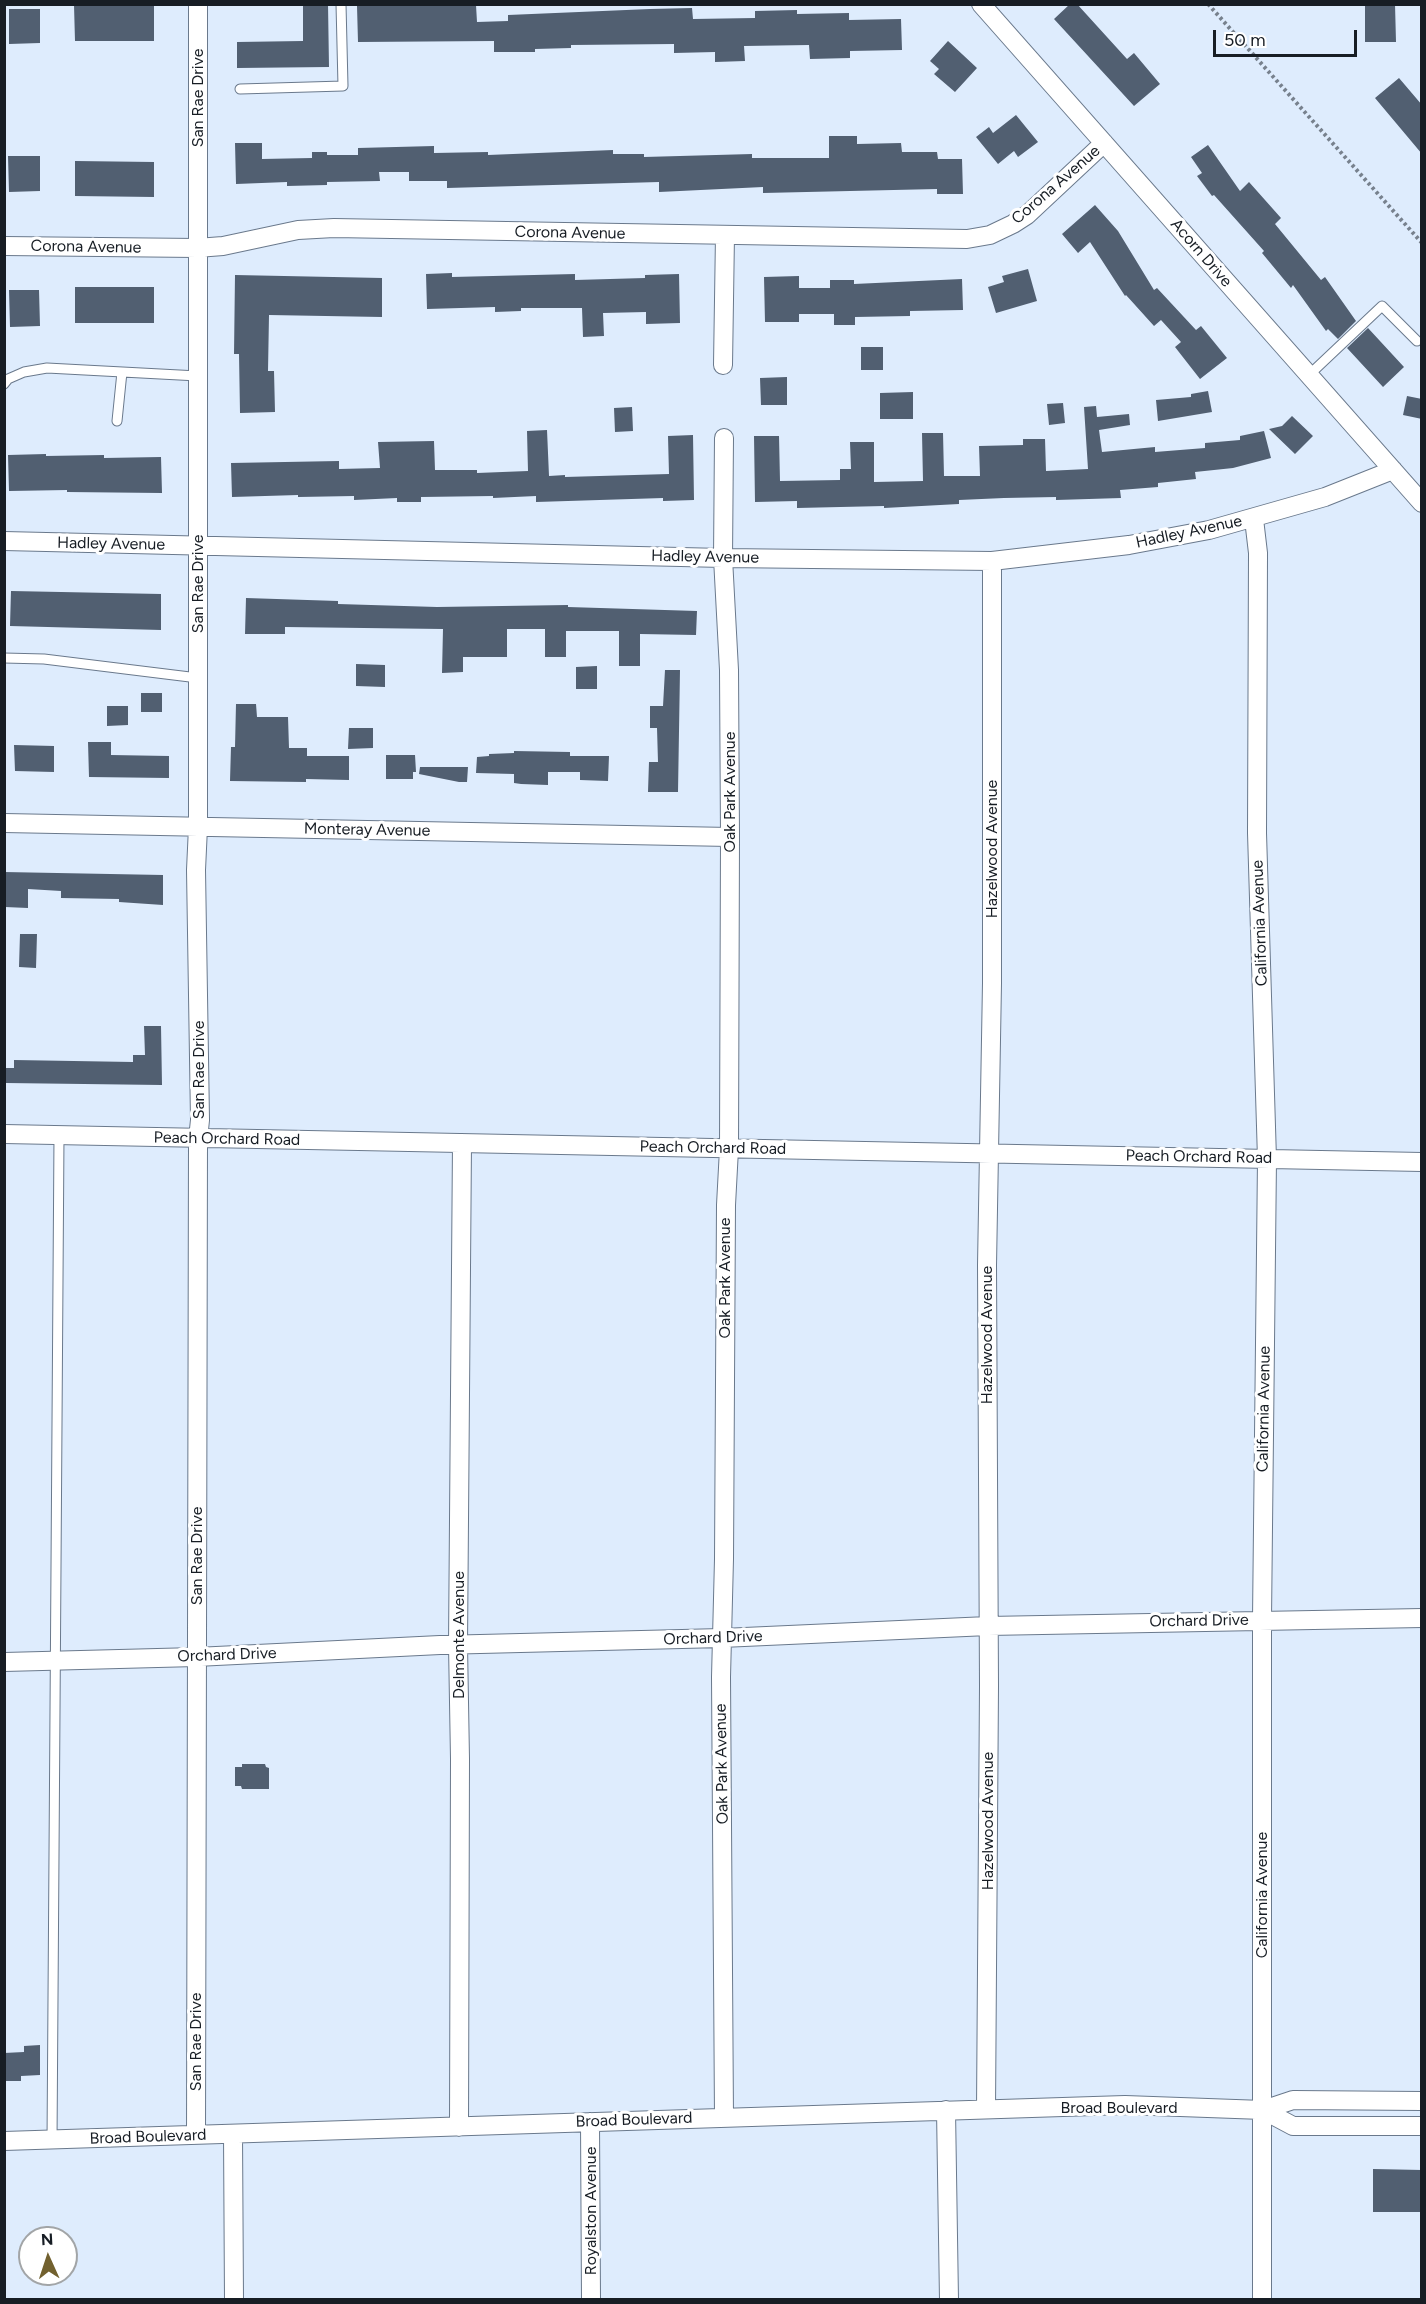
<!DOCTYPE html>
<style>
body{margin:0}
#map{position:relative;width:1426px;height:2304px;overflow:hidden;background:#deecfd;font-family:Figtree,sans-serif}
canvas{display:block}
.frame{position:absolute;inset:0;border:6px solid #171d24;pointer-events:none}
.north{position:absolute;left:18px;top:2226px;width:60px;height:60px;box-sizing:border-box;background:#fff;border:2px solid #a2a5a7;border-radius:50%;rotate:357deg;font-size:16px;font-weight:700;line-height:24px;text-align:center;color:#171d24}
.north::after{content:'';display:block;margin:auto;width:21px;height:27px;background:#72612f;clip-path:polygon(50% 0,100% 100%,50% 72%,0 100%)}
.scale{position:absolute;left:1213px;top:30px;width:144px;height:27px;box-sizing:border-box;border:3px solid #171d24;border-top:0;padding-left:8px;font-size:18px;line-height:21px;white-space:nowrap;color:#171d24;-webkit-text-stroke:4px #fff;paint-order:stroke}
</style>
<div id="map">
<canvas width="1426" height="2304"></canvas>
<div class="frame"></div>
<div class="north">N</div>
<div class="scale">50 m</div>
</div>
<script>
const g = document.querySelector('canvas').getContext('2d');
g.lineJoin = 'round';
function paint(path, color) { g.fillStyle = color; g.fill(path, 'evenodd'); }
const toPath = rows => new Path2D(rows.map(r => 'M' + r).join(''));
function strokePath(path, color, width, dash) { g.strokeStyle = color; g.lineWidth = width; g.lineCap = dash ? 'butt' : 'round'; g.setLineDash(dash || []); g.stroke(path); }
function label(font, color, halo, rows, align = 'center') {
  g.font = font + ' Figtree,sans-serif'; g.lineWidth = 6; g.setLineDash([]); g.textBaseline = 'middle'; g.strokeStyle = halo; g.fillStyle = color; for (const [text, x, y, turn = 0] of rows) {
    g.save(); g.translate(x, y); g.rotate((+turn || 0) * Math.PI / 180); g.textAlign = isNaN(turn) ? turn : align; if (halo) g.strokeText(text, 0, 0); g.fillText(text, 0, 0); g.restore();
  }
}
paint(toPath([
 [303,4,328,4,329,67,237,68,237,42,303,41],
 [396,4,476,5,477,22,508,21,508,15,650,9,692,8,693,19,755,18,755,11,797,10,797,14,849,13,849,20,901,19,902,50,850,51,850,58,810,59,809,45,744,46,745,61,715,62,715,52,674,53,674,44,571,45,571,48,535,49,535,52,494,52,494,41,358,42,357,6],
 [1070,4,1077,4,1127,59,1134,53,1160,84,1134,106,1054,19],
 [1365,4,1395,4,1396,42,1365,42],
 [74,5,154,6,154,41,75,41],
 [9,9,40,9,40,43,9,44],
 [948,41,977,68,955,92,934,74,939,69,930,61],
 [1399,78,1422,105,1422,154,1375,98],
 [1016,115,1038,142,1018,157,1014,151,998,164,976,137,989,127,993,133],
 [829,136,857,136,857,144,901,143,902,152,937,152,938,159,962,159,963,194,937,194,937,189,763,193,763,187,659,192,659,182,447,188,447,181,409,181,409,172,379,172,380,181,327,182,327,185,287,186,287,182,236,184,235,143,262,143,262,159,312,158,312,152,327,152,327,155,358,155,358,148,434,146,434,153,488,152,488,155,613,150,613,154,644,154,644,157,752,154,752,158,829,158],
 [1208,145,1240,191,1249,182,1281,218,1275,224,1321,280,1325,277,1356,321,1338,339,1328,329,1326,331,1293,285,1291,288,1262,253,1264,251,1214,195,1212,196,1197,176,1202,173,1191,157],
 [8,156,40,156,40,191,9,192],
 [75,161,154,162,154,197,75,196],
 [1095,205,1118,231,1154,290,1157,288,1196,330,1201,326,1227,358,1200,379,1175,347,1181,342,1161,320,1154,326,1126,295,1125,296,1090,242,1078,253,1062,234],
 [1028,269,1037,301,996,313,988,287,1004,282,1002,276],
 [452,273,452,277,575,274,575,280,645,278,645,275,679,274,680,323,646,324,646,312,603,313,604,336,583,337,582,308,521,308,521,311,495,312,495,307,427,309,426,274],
 [235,275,382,278,382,317,269,315,268,371,274,371,275,412,240,413,239,354,234,354],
 [799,276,799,288,830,288,830,280,854,280,854,284,962,279,963,310,910,311,910,316,855,317,855,325,834,325,834,314,799,314,799,322,765,322,764,277],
 [75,287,154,287,154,323,75,323],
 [9,290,39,290,40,326,10,327],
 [1368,328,1404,367,1383,387,1347,348],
 [861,347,883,347,883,370,861,370],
 [787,377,787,405,761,405,760,378],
 [1208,391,1212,412,1158,421,1156,400,1191,397,1191,394],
 [913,392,913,419,880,419,880,393],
 [1407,396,1422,399,1422,419,1403,415],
 [1063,403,1065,423,1049,425,1047,404],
 [1096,406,1097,417,1129,414,1130,425,1099,430,1102,452,1155,447,1155,452,1205,448,1205,443,1240,440,1240,436,1264,431,1271,458,1233,468,1195,472,1196,479,1158,483,1158,487,1120,490,1121,498,1056,500,1056,497,1004,498,959,500,959,504,884,508,884,506,797,508,797,501,755,502,754,436,779,436,780,481,840,480,840,469,851,469,850,442,874,442,874,482,923,481,922,433,943,433,944,476,980,476,979,446,1023,445,1023,439,1045,439,1046,471,1088,469,1084,407],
 [632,407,633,431,615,432,614,408],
 [1292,416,1313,436,1295,454,1269,429,1282,426],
 [547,430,549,476,565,475,565,477,669,474,668,436,693,435,694,500,663,501,663,498,536,502,536,496,493,498,493,496,421,497,421,502,397,502,397,498,354,500,354,496,298,497,298,495,232,497,231,463,339,461,339,469,380,468,378,442,434,441,435,470,477,470,477,473,528,471,527,431],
 [46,454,46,456,104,455,104,458,161,457,162,493,67,492,67,490,9,491,8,455],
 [11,591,161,594,161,630,10,626],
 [246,598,338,601,338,604,437,607,568,605,568,607,697,611,696,635,640,634,640,666,619,666,619,631,566,631,566,657,545,657,545,629,507,629,507,657,463,657,463,672,442,673,443,629,285,627,285,634,245,634],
 [356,664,385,665,385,687,356,686],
 [597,666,597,689,576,689,576,667],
 [665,670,680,670,678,792,648,792,649,762,658,762,657,728,650,728,650,706,663,706],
 [141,693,162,693,162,712,141,712],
 [236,704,256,704,257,717,288,717,289,748,307,748,307,756,349,756,349,780,306,779,306,782,230,781,231,747,235,747],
 [107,706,128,706,128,725,107,726],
 [349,728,373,728,373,748,348,749],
 [88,742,111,742,111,755,169,756,169,778,89,777],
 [14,745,54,746,54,772,15,771],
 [514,751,570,752,570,756,609,756,608,781,580,780,580,772,548,772,548,785,521,784,514,783,514,774,476,773,477,757,489,756,489,754,514,753],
 [386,755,415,755,416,772,413,772,413,779,386,779],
 [420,767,468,767,467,782,459,782,419,774],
 [4,872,163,875,163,905,119,902,119,899,61,898,61,891,28,889,28,908,5,907],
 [20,934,37,934,36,968,19,967],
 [144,1026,161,1026,162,1085,6,1083,6,1068,14,1068,14,1060,133,1062,133,1055,145,1055],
 [242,1764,265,1764,266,1767,269,1768,269,1789,242,1789,241,1786,235,1786,235,1767,242,1767],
 [40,2045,40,2075,21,2076,21,2081,4,2081,4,2053,24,2052,24,2046],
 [1373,2169,1422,2170,1422,2212,1373,2212]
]), '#515f71');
const service = toPath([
 [240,89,343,86,341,4],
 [1309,375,1382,306,1417,341],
 [4,384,8,379,24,372,47,368,198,376],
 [117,421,122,372],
 [4,658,44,659,198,678],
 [52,2140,59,1136]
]);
const minor = toPath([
 [981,4,1422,503],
 [4,246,197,248,223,246,298,230,334,228,967,239,990,235,1013,224,1027,215,1104,143],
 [723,365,725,235],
 [724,438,723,558,729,670,730,837,729,1149,726,1205,724,1559,721,1677,724,2117],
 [1254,519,1258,553,1257,833,1267,1159,1262,1619,1262,2300],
 [4,541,723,558,992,561,1129,545,1209,530,1325,497,1393,470],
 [4,823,730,837],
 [4,1134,1422,1162],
 [4,1662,196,1657,440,1645,722,1638,988,1626,1422,1618],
 [986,2109,989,1686,987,1265,992,983,992,561],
 [946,2110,949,2300],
 [1263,2110,1293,2126,1422,2126],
 [590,2122,591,2300],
 [459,2127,460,1759,458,1645,462,1143],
 [233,2134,234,2300],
 [196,2135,198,1139,200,1120,196,870,198,827,198,4],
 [4,2141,1125,2105,1263,2110,1293,2100,1422,2101]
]);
strokePath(service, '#6a798c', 11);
strokePath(minor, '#6a798c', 20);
strokePath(toPath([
 [1208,4,1422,243]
]), '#77818d', 4, [3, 3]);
strokePath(service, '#fff', 9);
strokePath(minor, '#fff', 18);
label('16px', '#171d24', '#fff', [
 ["San Rae Drive",198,98,-90],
 ["Corona Avenue",1056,185,-41],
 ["Corona Avenue",570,233,1],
 ["Corona Avenue",86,247,1],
 ["Acorn Drive",1201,253,49],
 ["Hadley Avenue",1189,532,-12],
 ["Hadley Avenue",111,544,1],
 ["Hadley Avenue",705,557,1],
 ["San Rae Drive",198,584,-90],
 ["Oak Park Avenue",730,792,-90],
 ["Monteray Avenue",367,830,1],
 ["Hazelwood Avenue",992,849,-90],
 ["California Avenue",1260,923,-92],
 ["San Rae Drive",199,1070,-90],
 ["Peach Orchard Road",227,1139,1],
 ["Peach Orchard Road",713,1148,1],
 ["Peach Orchard Road",1199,1157,1],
 ["Oak Park Avenue",725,1278,-90],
 ["Hazelwood Avenue",987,1335,-90],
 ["California Avenue",1264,1409,-89],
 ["San Rae Drive",197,1556,-90],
 ["Orchard Drive",1199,1621,-1],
 ["Delmonte Avenue",459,1635,-90],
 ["Orchard Drive",713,1638,-2],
 ["Orchard Drive",227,1655,-2],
 ["Oak Park Avenue",722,1764,-91],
 ["Hazelwood Avenue",988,1821,-90],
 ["California Avenue",1262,1895,-90],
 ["San Rae Drive",196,2042,-90],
 ["Broad Boulevard",1119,2108],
 ["Broad Boulevard",634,2120,-2],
 ["Broad Boulevard",148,2137,-2],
 ["Royalston Avenue",591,2211,-90]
]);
</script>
